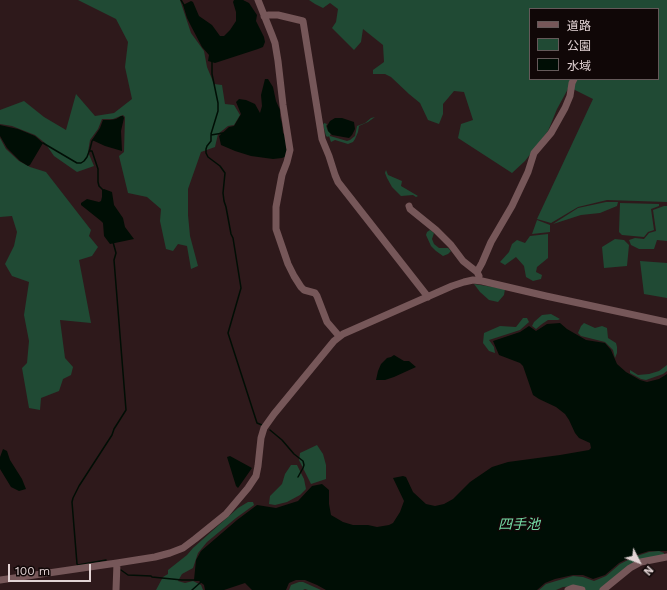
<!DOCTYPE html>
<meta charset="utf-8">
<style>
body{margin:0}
#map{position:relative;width:667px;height:590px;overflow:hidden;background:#2e191b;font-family:"Work Sans","Noto Sans JP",sans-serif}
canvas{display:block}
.legend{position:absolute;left:529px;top:8px;width:130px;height:72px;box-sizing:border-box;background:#100707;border:1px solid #645959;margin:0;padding:5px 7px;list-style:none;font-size:12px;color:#e2d3d4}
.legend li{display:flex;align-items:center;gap:8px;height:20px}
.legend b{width:20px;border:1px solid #645959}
.north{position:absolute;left:619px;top:542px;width:40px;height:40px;-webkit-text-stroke:3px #100707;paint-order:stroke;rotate:132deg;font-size:11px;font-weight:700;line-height:16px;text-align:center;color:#e2d3d4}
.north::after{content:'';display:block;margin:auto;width:14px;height:18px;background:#e2d3d4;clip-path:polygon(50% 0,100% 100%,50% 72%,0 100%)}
.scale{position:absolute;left:8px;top:564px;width:83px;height:18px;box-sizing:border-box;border:2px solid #e2d3d4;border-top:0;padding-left:5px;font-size:12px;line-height:14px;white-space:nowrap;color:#e2d3d4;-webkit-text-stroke:3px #100707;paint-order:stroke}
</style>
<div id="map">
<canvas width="667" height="590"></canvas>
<ul class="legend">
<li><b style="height:5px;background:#765759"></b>道路</li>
<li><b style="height:11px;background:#204a34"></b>公園</li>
<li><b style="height:11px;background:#000e05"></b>水域</li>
</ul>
<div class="north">N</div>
<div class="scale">100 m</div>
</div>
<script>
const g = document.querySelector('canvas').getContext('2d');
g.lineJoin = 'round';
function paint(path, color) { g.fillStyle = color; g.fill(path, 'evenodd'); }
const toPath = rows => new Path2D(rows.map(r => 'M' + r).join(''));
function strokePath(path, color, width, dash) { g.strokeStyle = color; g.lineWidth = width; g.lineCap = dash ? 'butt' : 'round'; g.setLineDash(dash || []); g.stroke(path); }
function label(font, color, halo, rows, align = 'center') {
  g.font = font + ' "Work Sans","Noto Sans JP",sans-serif'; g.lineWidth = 3.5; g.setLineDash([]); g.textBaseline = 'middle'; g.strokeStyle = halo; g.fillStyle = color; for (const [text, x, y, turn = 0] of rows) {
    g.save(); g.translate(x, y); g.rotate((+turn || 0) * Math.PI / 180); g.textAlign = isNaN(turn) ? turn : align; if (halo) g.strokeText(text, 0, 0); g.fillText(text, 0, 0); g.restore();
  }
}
paint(toPath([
 [78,0,180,0,191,33,204,51,207,67,214,84,222,85,225,104,234,105,240,115,234,125,228,126,218,134,215,147,201,152,188,189,188,215,190,236,198,266,191,269,187,246,178,244,173,251,166,249,160,221,161,209,147,197,128,193,119,156,124,152,125,117,123,115,113,119,102,119,98,129,90,140,88,152,94,166,77,172,54,156,45,143,35,135,12,126,0,124,0,110,24,101,44,117,66,130,76,94,95,116,114,113,132,99,125,67,128,42,116,19],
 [309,0,667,0,667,202,607,200,578,207,551,223,537,219,593,99,569,87,557,109,548,131,525,161,512,173,458,138,461,124,473,120,464,92,454,91,443,104,443,114,439,124,428,120,420,103,409,94,391,77,385,74,373,74,373,70,384,62,383,45,363,29,361,42,354,50,332,28,336,22,338,9,330,3,323,8,315,4],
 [530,9,658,9,658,79,530,79],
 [375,117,368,122,359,126,358,132,355,139,353,142,348,144,335,140,331,142,329,136,328,137,326,136,323,125,324,123,327,124,326,126,328,131,331,134,330,135,330,136,347,141,350,140,355,136,357,126,365,123,371,118],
 [0,138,6,149,19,161,30,167,46,172,91,230,89,236,98,247,92,256,79,260,91,323,60,320,65,358,73,367,71,375,63,379,59,391,41,398,40,410,29,408,22,368,27,363,29,341,24,315,29,282,12,276,5,264,14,246,17,232,12,216,0,217],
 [386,170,388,175,402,181,401,186,418,196,416,197,413,195,401,196,392,187,387,178,385,173],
 [606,202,618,202,617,206,600,213,581,215,553,224,578,208],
 [620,203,659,204,659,206,651,209,654,230,648,232,644,237,622,235,619,232],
 [664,206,667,206,667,241,657,240,654,249,639,249,631,245,629,240,635,238,644,239,649,233,656,231,653,210],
 [537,220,550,225,550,232,532,234],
 [430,230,434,233,432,239,434,244,439,248,448,248,451,251,448,254,443,256,436,251,431,246,426,235,427,232],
 [548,234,548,258,537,267,536,272,542,275,541,279,533,281,526,277,524,266,516,257,505,265,500,262,509,252,512,244,517,240,525,243,530,236],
 [615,239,624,240,629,245,627,266,604,268,602,247],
 [640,261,667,263,667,298,644,294],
 [474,284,505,289,504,295,498,302,489,300,480,292],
 [551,314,560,319,558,320,548,320,542,324,536,329,532,326,534,322,542,315],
 [523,318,527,318,529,322,520,330,489,340,494,347,495,353,489,351,483,343,484,333,500,326,516,327],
 [584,323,595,328,602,326,607,328,608,338,616,343,617,347,617,353,615,358,613,350,605,342,581,336,578,333,581,326],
 [667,365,667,371,663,374,646,380,641,379,630,373,630,370,638,375,649,374,659,371],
 [317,445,323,454,326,465,326,479,311,484,299,460,300,453],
 [291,465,297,465,304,479,306,489,300,495,287,502,275,505,269,504,270,496,282,484,285,474],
 [248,502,253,502,254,505,236,518,207,542,198,553,193,568,182,574,178,581,185,583,193,581,201,585,203,590,156,590,163,577,168,574,168,570,187,555,193,548,238,508],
 [659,551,664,553,664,556,641,560,600,590,586,590,575,586,563,587,556,590,539,590,546,584,573,576,583,577,594,581,606,576,620,564,634,557,649,552],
 [299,582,303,582,321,590,308,590,305,589,303,590,289,590,291,585]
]), '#204a34');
paint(toPath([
 [234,0,243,0,249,3,257,15,256,21,264,37,265,42,263,47,258,49,215,63,208,61,209,55,202,47,191,26,187,18,183,5,191,1,193,2,199,16,212,25,220,36,224,36,230,30,236,21,236,12,233,2],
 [265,79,268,79,273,87,276,101,280,110,280,116,282,124,283,133,286,136,288,145,287,156,282,158,273,159,251,156,235,151,221,145,219,136,229,127,234,126,241,114,236,102,239,99,246,100,255,104,260,113,262,106,261,95],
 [121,116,123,116,124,118,121,131,122,151,105,146,92,140,100,128,103,120,110,120,116,119],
 [335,118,342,118,354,122,355,129,352,135,349,138,332,135,328,131,327,126,330,121],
 [0,125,18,129,35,136,43,143,30,165,28,166,20,161,7,148,0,136],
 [104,189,112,192,114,205,123,218,125,227,134,239,110,244,104,236,103,223,101,221,81,205,81,203,87,199,99,202,101,201,102,197,102,190],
 [560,323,567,329,586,340,605,343,611,350,617,364,626,372,640,380,647,382,659,379,667,374,667,551,649,551,633,556,619,563,605,575,593,579,583,575,573,575,555,579,545,583,537,590,326,590,317,585,305,580,296,580,289,583,286,590,252,590,245,583,224,590,205,590,204,585,199,581,196,581,194,580,196,560,201,551,237,520,257,505,276,508,298,501,312,486,322,484,329,490,329,504,331,515,343,522,353,525,368,525,377,527,389,525,393,523,400,512,404,501,393,478,403,476,406,477,413,492,426,504,435,506,444,504,453,499,470,482,492,467,508,462,560,455,589,450,591,448,590,443,579,438,575,433,569,420,565,414,556,407,539,399,533,395,523,366,520,363,499,355,493,341,520,332,529,326,536,331,547,324],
 [394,355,404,361,409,361,416,367,394,377,385,380,376,380,378,371,381,364,387,358,391,357],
 [3,449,7,451,10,460,22,479,26,489,19,491,11,487,0,469,0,457],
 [230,456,252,468,238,488,236,486,227,457]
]), '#000e05');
strokePath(toPath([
 [181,0,184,5],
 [223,133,211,135,211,141,207,146,206,149,206,153,208,157,220,166,225,173,223,193,224,201,226,207,231,234,233,238,241,288,228,333,257,423,262,425],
 [211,134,218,111,218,103,212,74,212,61],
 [43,143,77,163,81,163,84,161,87,157,90,149,92,141,94,139],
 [90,151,92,151,98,169,98,182,99,186,103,190],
 [270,430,282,440,294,454,303,461,304,465,303,468,298,477],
 [106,560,78,565,77,564,72,502,73,498,79,486,112,435,114,429,126,410,114,260,116,253,113,242],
 [121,570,128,575,151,576,152,577,182,580,196,580],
 [192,590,201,582]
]), '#000e05', 1.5);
strokePath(toPath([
 [258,0,272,35,275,43,278,61,283,105,290,150,287,162,282,175,276,207,276,229,288,264,294,276,301,287,304,290,315,293,317,296,327,322,339,336],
 [264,16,269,15,278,15,303,21,322,139,329,156,335,175,338,182,428,297],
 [409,206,410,209,436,230,451,245,463,261,477,272,479,276],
 [477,272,482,263,491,242,512,206,528,172,534,153,551,133,565,108,570,96,572,83,574,79],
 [0,580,117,563,155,557,170,553,183,548,195,539,226,514,248,488,256,476,258,466,261,438,264,428,274,414,334,341,343,334,452,286,464,282,473,280,482,281,546,296,667,322],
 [116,590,117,563],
 [568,590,573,588,582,590],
 [603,590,630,568,641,562,667,557]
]), '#765759', 7);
label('italic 14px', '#74d9a3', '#100707', [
 ["四手池",519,525]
]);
</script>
